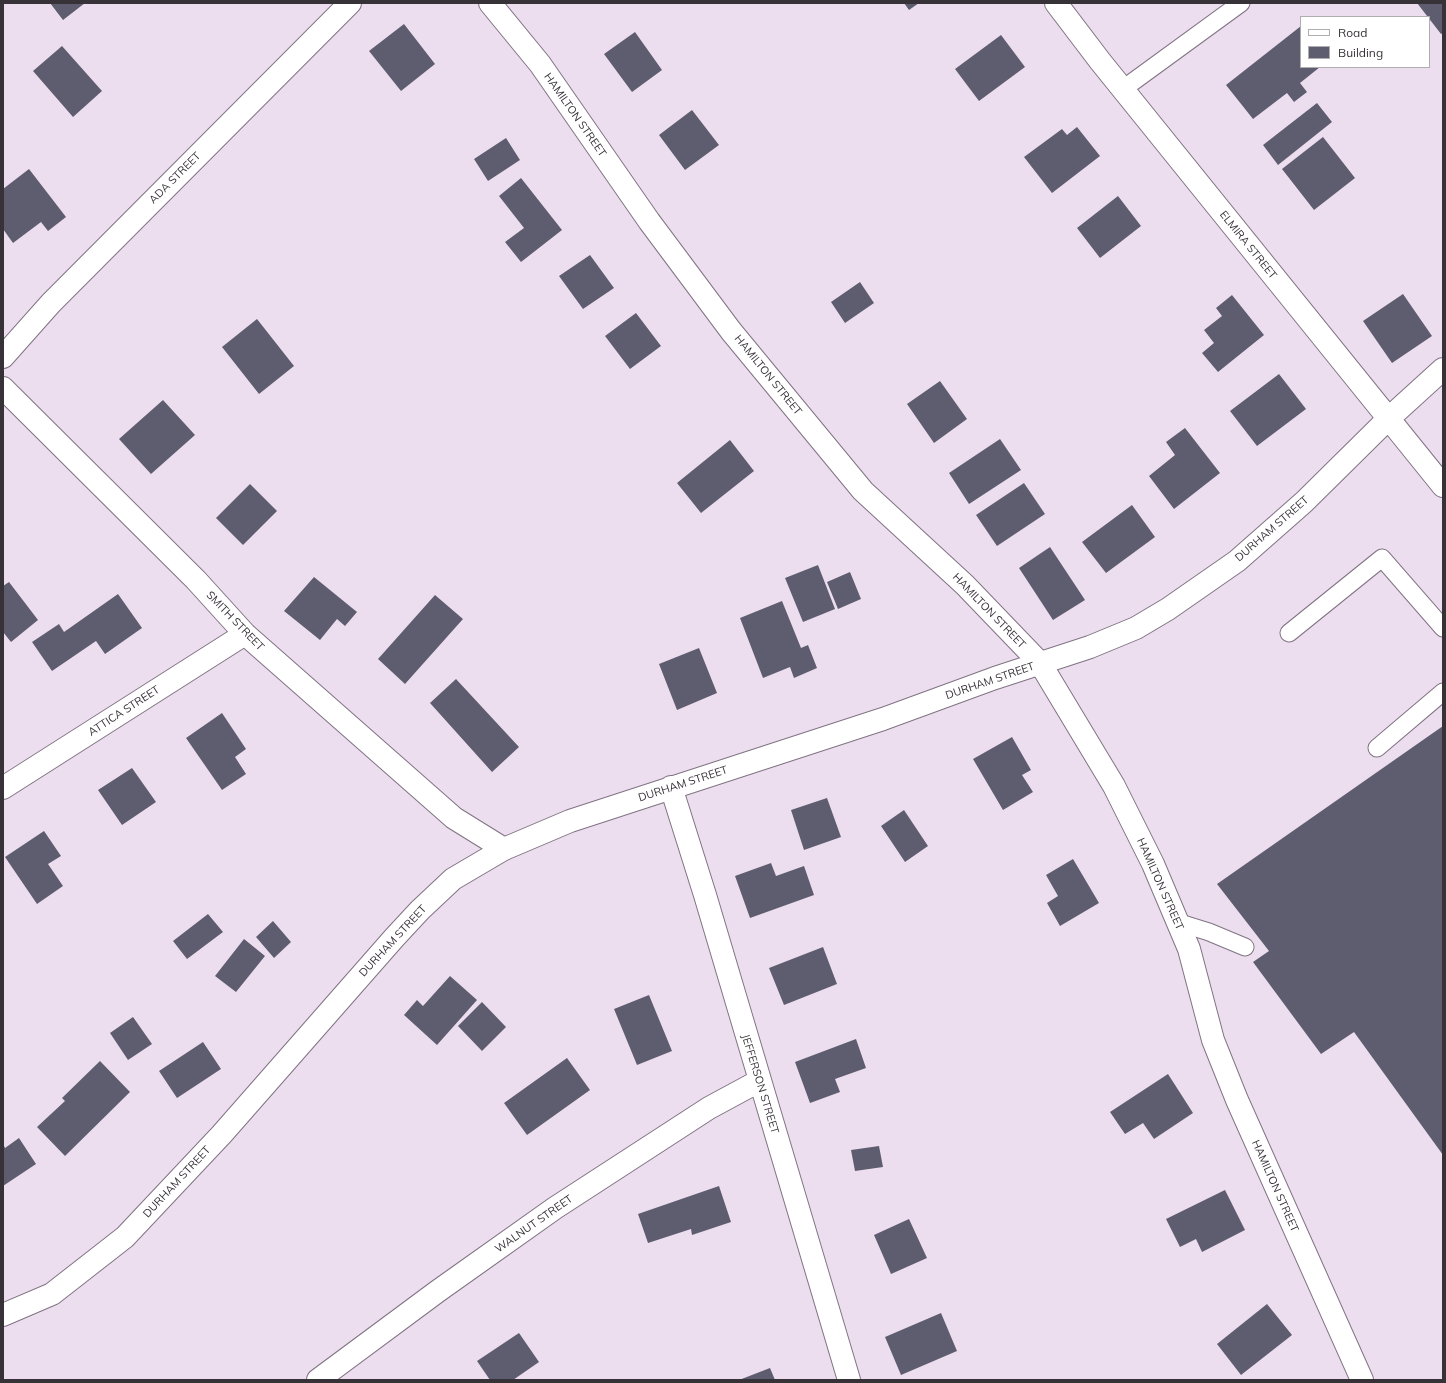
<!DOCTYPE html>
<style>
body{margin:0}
#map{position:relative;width:1446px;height:1383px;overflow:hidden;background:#ecdeef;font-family:Mulish,sans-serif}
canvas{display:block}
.frame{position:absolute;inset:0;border:4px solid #373238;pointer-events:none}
.legend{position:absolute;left:1300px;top:16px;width:130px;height:52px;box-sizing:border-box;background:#fff;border:1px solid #afadaf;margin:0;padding:5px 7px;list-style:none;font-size:12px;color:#373238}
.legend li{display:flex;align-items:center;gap:8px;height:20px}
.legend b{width:20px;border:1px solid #afadaf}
</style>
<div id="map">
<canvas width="1446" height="1383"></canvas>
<div class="frame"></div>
<ul class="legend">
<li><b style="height:5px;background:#fff"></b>Road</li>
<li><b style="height:11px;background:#5e5d6f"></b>Building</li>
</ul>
</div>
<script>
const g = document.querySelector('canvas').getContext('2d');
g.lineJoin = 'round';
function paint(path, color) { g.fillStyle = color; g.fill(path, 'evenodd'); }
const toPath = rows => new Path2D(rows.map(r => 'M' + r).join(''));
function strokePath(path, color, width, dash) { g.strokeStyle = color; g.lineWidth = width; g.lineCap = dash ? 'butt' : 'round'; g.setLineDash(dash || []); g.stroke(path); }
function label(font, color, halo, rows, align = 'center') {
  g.font = font + ' Mulish,sans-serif'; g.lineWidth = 4; g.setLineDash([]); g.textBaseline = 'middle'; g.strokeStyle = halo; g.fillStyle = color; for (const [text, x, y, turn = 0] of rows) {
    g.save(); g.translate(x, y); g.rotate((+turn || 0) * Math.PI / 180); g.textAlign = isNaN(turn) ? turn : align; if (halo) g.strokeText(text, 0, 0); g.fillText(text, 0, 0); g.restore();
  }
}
paint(toPath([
 [50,3,85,3,63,20],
 [904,3,919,3,909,10],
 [1417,3,1443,3,1443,33,1441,34],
 [404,24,435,64,401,91,369,51],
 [1301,26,1301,67,1320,67,1300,83,1307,92,1294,102,1287,93,1253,119,1226,85],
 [635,32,662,70,632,92,604,54],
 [1001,35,1025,67,979,101,955,69],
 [62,46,102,91,73,117,33,71],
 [1317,103,1332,122,1278,165,1263,145],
 [692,110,719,145,685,170,659,135],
 [1077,127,1100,156,1052,193,1024,157,1062,129,1067,135],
 [1323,137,1355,178,1314,210,1282,169],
 [506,138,520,160,488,181,474,159],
 [29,169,66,217,48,231,41,222,13,243,3,229,3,189],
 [521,178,562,230,521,262,505,242,524,228,499,196],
 [1118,196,1141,226,1100,258,1077,228],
 [590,255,614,288,583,309,559,276],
 [860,282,874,303,845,323,831,302],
 [1403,294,1432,336,1392,363,1363,321],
 [1232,295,1264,335,1218,372,1202,353,1214,343,1204,330,1222,316,1216,308],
 [636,313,661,346,630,369,605,336],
 [257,319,294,366,259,394,222,347],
 [1279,374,1306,409,1257,446,1230,411],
 [940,381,967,419,934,443,907,404],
 [163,400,195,435,151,474,119,439],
 [1185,428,1220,473,1174,509,1149,476,1175,455,1166,442],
 [1000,439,1021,470,969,504,949,473],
 [730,440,754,471,701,513,677,483],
 [1024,483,1045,514,997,546,976,515],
 [250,484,277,511,243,545,216,518],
 [1132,505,1155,537,1106,573,1082,542],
 [1050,547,1085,600,1053,620,1019,568],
 [818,565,835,609,803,622,785,578],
 [850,572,861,599,838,609,827,582],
 [314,577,357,612,345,626,337,619,320,640,284,611],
 [9,582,38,620,11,642,3,632,3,586],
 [118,594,142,628,105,654,96,641,52,671,32,642,59,624,64,632],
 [435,595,463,619,405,684,378,659],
 [782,601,801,648,808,645,817,668,794,678,790,667,763,678,740,618],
 [699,648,717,693,677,710,659,664],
 [456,679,519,747,492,772,430,703],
 [222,713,246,749,235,757,246,774,222,790,186,738],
 [1443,726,1443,1155,1354,1032,1321,1054,1253,962,1269,951,1217,884],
 [1012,737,1031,770,1022,775,1033,792,1003,810,973,759],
 [132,768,156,802,122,825,98,790],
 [827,798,841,837,804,850,791,810],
 [904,810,928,846,905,862,881,826],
 [44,831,61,856,48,864,63,886,37,904,5,857],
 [1073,859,1099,903,1060,926,1047,903,1058,896,1046,875],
 [771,863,776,876,804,866,814,895,750,918,735,876],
 [208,914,223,932,187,959,173,941],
 [273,921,291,942,274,958,256,937],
 [244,939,265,956,236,992,215,976],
 [823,947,837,984,784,1005,769,968],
 [450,976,477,1000,437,1045,404,1015,417,1000,423,1006],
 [649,995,672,1051,637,1065,614,1009],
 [482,1002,506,1027,482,1051,458,1026],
 [133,1017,152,1044,128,1060,110,1033],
 [856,1039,866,1068,835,1079,840,1092,810,1103,795,1062],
 [203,1042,221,1069,177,1098,159,1071],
 [567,1058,590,1090,527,1135,504,1103],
 [100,1061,130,1092,65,1156,37,1127,65,1101,62,1098],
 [1168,1074,1193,1113,1154,1139,1143,1123,1125,1134,1110,1112],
 [19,1138,36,1164,3,1186,3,1144,5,1148],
 [879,1146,883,1167,855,1171,851,1150],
 [719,1186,731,1222,692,1235,691,1229,648,1243,638,1214],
 [1225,1190,1245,1230,1202,1252,1196,1239,1180,1247,1166,1219],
 [909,1219,927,1258,891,1274,874,1235],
 [1267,1304,1292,1335,1241,1375,1217,1344],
 [941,1313,957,1351,901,1375,885,1337],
 [519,1333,539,1362,513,1380,490,1380,477,1361],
 [770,1368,775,1380,739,1380]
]), '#5e5d6f');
const service = toPath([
 [1123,89,1241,3],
 [1289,633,1382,558,1443,628],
 [1377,748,1443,692],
 [1177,922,1209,932,1245,947]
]);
const minor = toPath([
 [490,3,540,64,649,221,731,331,863,491,965,585,1040,663,1114,786,1153,864,1189,949,1213,1040,1237,1100,1362,1380],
 [3,357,51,303,350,3],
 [3,388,196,580,245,634,454,818,504,849],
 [671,787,705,895,849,1380],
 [3,788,245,634],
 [318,1380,438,1291,555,1208,709,1108,759,1081]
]);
const tertiary = toPath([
 [1056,3,1100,61,1443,486],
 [3,1315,52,1294,125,1237,222,1134,394,938,420,910,453,879,504,849,570,821,883,719,995,678,1090,647,1136,628,1168,609,1237,561,1304,502,1388,419,1443,369]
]);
strokePath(service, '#807383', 19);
strokePath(minor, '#807383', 24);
strokePath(tertiary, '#807383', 24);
strokePath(service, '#fff', 17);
strokePath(minor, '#fff', 22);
strokePath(tertiary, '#fff', 22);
label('11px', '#373238', '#fff', [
 ["HAMILTON STREET",575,115,55],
 ["ADA STREET",175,178,-45],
 ["ELMIRA STREET",1248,245,51],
 ["HAMILTON STREET",768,375,51],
 ["DURHAM STREET",1272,529,-41],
 ["HAMILTON STREET",989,611,46],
 ["SMITH STREET",235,621,46],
 ["DURHAM STREET",990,681,-19],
 ["ATTICA STREET",124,711,-33],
 ["DURHAM STREET",683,784,-18],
 ["HAMILTON STREET",1160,884,66],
 ["DURHAM STREET",393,941,-47],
 ["JEFFERSON STREET",760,1084,73],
 ["DURHAM STREET",177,1182,-47],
 ["HAMILTON STREET",1275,1186,66],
 ["WALNUT STREET",534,1224,-35]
]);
</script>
